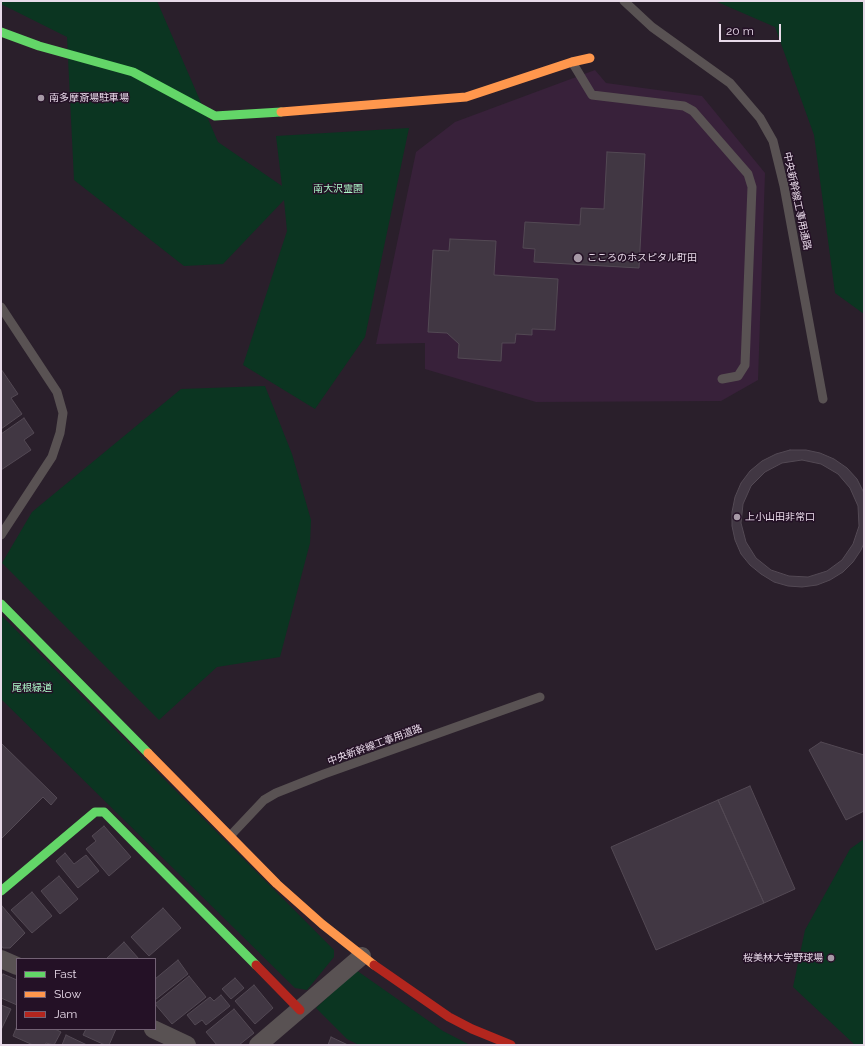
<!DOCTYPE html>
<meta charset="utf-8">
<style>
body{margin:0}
#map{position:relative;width:865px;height:1046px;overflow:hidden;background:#2a1f2b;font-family:Raleway,sans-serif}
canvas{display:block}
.frame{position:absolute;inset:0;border:2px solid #e8dae9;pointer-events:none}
.legend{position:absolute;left:16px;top:958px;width:140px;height:72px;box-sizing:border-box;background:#241126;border:1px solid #726174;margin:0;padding:5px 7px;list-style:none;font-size:12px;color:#e8dae9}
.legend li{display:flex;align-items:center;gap:8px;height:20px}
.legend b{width:20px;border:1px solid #726174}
.scale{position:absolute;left:719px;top:24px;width:62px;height:18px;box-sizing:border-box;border:2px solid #e8dae9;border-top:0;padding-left:5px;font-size:12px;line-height:14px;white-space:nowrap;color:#e8dae9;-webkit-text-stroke:3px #241126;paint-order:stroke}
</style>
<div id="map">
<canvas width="865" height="1046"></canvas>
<div class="frame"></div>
<ul class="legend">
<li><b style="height:5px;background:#63d668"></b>Fast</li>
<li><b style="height:5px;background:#ff974d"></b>Slow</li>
<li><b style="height:5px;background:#b3261e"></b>Jam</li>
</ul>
<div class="scale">20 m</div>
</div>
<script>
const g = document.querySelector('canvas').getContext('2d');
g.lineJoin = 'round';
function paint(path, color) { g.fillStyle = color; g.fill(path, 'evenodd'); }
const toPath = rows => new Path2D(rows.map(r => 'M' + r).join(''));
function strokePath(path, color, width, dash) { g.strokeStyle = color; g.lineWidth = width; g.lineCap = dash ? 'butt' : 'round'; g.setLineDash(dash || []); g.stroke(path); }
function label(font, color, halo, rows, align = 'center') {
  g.font = font + ' Raleway,"Noto Sans JP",sans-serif'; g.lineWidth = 3; g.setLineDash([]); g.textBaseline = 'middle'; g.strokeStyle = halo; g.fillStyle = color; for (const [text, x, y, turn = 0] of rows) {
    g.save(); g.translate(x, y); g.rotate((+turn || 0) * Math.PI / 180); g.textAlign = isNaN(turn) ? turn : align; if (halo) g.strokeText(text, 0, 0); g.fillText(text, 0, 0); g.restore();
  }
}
paint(toPath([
 [595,70,606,83,702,96,765,173,758,380,721,401,536,402,425,369,425,343,376,344,416,152,455,122]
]), '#38213a');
paint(toPath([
 [1,1,157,1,218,142,282,186,276,136,409,128,365,337,315,409,243,365,287,231,284,200,223,264,184,266,74,180,67,37,1,4],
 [715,1,864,1,864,314,835,293,814,135,775,27],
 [265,386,292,454,311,520,310,543,280,657,217,667,159,720,2,563,32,512,181,389],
 [1,615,334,950,334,957,307,990,295,988,1,699],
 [864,839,864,1045,855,1045,793,987,805,930,850,849],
 [356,970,443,1031,470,1045,359,1045,347,1039,316,1008]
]), '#0b3521');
const building = toPath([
 [607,152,645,154,639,268,534,262,535,249,523,248,525,222,580,225,581,208,604,209,607,152],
 [450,239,496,241,494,275,558,279,555,330,532,329,532,335,516,334,515,343,502,343,501,361,458,358,459,344,447,333,428,332,433,250,449,251,450,239],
 [1,369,18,394,11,398,22,414,1,429,1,369],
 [24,418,34,433,24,440,31,450,1,470,1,434,24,418],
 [790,450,806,450,820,453,834,459,847,468,857,479,864,493,864,543,861,550,853,562,843,572,830,580,817,585,802,587,788,586,774,582,761,574,750,565,741,554,735,540,732,526,732,512,735,497,741,483,750,471,762,461,776,454,790,450],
 [802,460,821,464,838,474,850,488,858,506,859,526,853,544,842,560,827,571,808,577,789,576,771,570,756,558,746,542,741,523,743,504,751,486,765,472,782,463,802,460],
 [821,742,864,755,864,811,846,820,809,750,821,742],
 [1,743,57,798,51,805,43,797,1,839,1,743],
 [750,786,795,889,764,903,718,800,750,786],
 [718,800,764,903,656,950,611,847,718,800],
 [104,826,131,857,109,876,86,849,96,841,92,836,104,826],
 [65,853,74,864,86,855,99,871,78,888,56,861,65,853],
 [59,876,78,899,60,914,41,891,59,876],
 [32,892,52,916,32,933,11,910,32,892],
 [2,906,25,933,10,948,3,948,1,945,2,906],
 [163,908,181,928,149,956,131,937,163,908],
 [124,942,139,959,106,959,124,942],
 [178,960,188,974,155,1000,155,979,178,960],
 [3,974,17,980,17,1005,1,998,1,978,3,974],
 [189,976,206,997,172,1024,155,1004,189,976],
 [235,978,244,988,231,999,222,989,235,978],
 [254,985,273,1008,255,1024,235,1001,254,985],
 [221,995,230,1006,206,1025,202,1020,195,1025,187,1015,210,997,214,1001,221,995],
 [1,1005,11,1009,1,1030,1,1005],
 [234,1009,254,1033,239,1045,217,1045,206,1032,234,1009],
 [17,1026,17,1029,55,1029,61,1032,54,1045,46,1043,45,1045,33,1045,13,1036,17,1026],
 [86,1029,116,1029,109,1045,105,1045,83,1035,86,1029],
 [66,1035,87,1045,62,1045,66,1035],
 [331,1037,348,1045,328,1045,331,1037]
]);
paint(building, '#413743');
strokePath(building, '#534954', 1);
strokePath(toPath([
 [624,1,652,27,730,83,760,118,773,141,784,186,823,399],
 [572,62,592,95,684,106,693,111,748,174,752,187,745,365,738,376,722,379],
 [1,307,57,392,63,413,60,433,52,457,1,535],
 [230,836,264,800,276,793,324,774,540,697]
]), '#595253', 9);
strokePath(toPath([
 [1,959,17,966],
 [153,1029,187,1045],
 [258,1045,362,956]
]), '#595253', 18);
strokePath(toPath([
 [1,32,39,46,133,72,215,116,281,112],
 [1,604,148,753],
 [1,891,95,812,104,812,256,965]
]), '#63d668', 9);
strokePath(toPath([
 [281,112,466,97,572,62,590,58],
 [148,753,277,884,322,924,374,965]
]), '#ff974d', 9);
strokePath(toPath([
 [256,965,300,1010],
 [374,965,449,1017,472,1029,511,1045]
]), '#b3261e', 9);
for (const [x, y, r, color] of [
 [41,98,4,"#a699a6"],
 [578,258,5,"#a699a6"],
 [737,517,4,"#a699a6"],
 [831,958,4,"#a699a6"]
]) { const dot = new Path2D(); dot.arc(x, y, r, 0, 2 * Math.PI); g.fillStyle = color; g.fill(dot); strokePath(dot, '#241126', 1.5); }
label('10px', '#e8dae9', '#241126', [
 ["南多摩斎場駐車場",49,98],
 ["こころのホスピタル町田",587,258],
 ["上小山田非常口",745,517],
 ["桜美林大学野球場",823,958,"right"]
], 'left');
label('10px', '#abf7c7', '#241126', [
 ["南大沢霊園",338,189],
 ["尾根緑道",32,688]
]);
label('10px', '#e8dae9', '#241126', [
 ["中央新幹線工事用通路",797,201,78],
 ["中央新幹線工事用道路",375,745,-20]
]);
</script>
